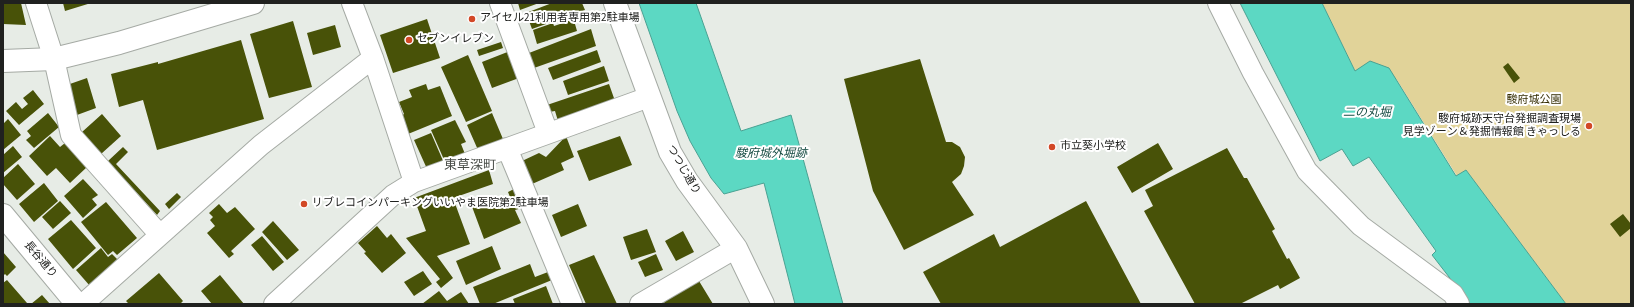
<!DOCTYPE html>
<meta charset="utf-8">
<style>
body{margin:0}
#map{position:relative;width:1634px;height:307px;overflow:hidden;background:#e7ece6;font-family:"Source Sans 3",sans-serif}
canvas{display:block}
.frame{position:absolute;inset:0;border:4px solid #20211f;pointer-events:none}
</style>
<div id="map">
<canvas width="1634" height="307"></canvas>
<div class="frame"></div>
</div>
<script>
const g = document.querySelector('canvas').getContext('2d');
g.lineJoin = 'round';
function paint(path, color) { g.fillStyle = color; g.fill(path, 'evenodd'); }
const toPath = rows => new Path2D(rows.map(r => 'M' + r).join(''));
function strokePath(path, color, width, dash) { g.strokeStyle = color; g.lineWidth = width; g.lineCap = dash ? 'butt' : 'round'; g.setLineDash(dash || []); g.stroke(path); }
function label(font, color, halo, rows, align = 'center') {
  g.font = font + ' "Source Sans 3","Noto Sans JP",sans-serif'; g.lineWidth = 4; g.setLineDash([]); g.textBaseline = 'middle'; g.strokeStyle = halo; g.fillStyle = color; for (const [text, x, y, turn = 0] of rows) {
    g.save(); g.translate(x, y); g.rotate((+turn || 0) * Math.PI / 180); g.textAlign = isNaN(turn) ? turn : align; if (halo) g.strokeText(text, 0, 0); g.fillText(text, 0, 0); g.restore();
  }
}
paint(toPath([
 [1322,3,1631,3,1631,304,1566,304,1466,170,1457,176,1397,80,1355,71]
]), '#e1d399');
const water = toPath([
 [639,3,696,3,741,131,791,115,843,304,795,304,764,183,724,194,711,178,690,141,677,111,639,3],
 [1240,3,1322,3,1355,71,1370,61,1389,68,1456,176,1466,170,1566,304,1470,304,1432,255,1436,251,1369,157,1353,166,1342,149,1320,161,1240,3]
]);
paint(water, '#5cd8c3');
strokePath(water, '#4aa192', 1);
paint(toPath([
 [3,3,21,3,26,25,3,24],
 [63,3,91,3,65,11],
 [518,3,539,3,520,10],
 [552,3,582,3,585,10,532,29,526,13],
 [573,17,577,31,537,44,533,30,553,23,554,26,563,23,562,20],
 [427,19,440,58,393,73,380,35],
 [293,21,312,87,269,98,250,34],
 [335,25,341,47,313,55,307,33],
 [591,29,596,46,534,68,529,53],
 [241,40,264,119,157,150,143,100,119,107,111,74,158,62,158,64],
 [501,42,503,48,479,56,477,50],
 [597,50,601,62,553,80,548,68],
 [510,51,519,78,492,88,482,62],
 [468,55,492,111,466,122,441,67],
 [920,59,946,142,952,142,960,147,965,157,964,166,961,174,952,182,974,215,904,250,873,191,844,79],
 [1508,63,1520,78,1514,83,1503,67],
 [604,66,609,81,568,95,563,81],
 [87,78,96,108,77,115,67,85],
 [426,84,428,90,440,86,452,116,408,134,401,116,404,114,399,102,412,97,409,90],
 [609,84,615,101,558,121,555,111,549,112,547,105],
 [33,90,44,104,19,125,6,111,16,102,22,109,28,104,23,98],
 [48,113,59,127,34,148,26,140,31,136,27,131],
 [492,113,503,139,478,150,467,125],
 [102,114,121,136,101,154,82,132],
 [8,119,21,135,3,150,3,124],
 [455,120,466,142,461,144,465,154,445,162,431,130],
 [431,133,444,163,428,171,414,140],
 [50,136,60,147,65,143,87,167,70,183,56,168,47,176,29,156],
 [566,136,574,157,561,163,564,170,532,184,522,161,539,153,546,157],
 [620,136,632,165,589,181,577,151],
 [1158,143,1173,169,1132,193,1117,167],
 [13,146,22,157,3,173,3,155],
 [123,147,128,152,116,164,160,211,157,215,108,161],
 [1227,148,1244,178,1247,178,1275,229,1272,231,1287,259,1289,258,1300,278,1280,289,1278,285,1240,304,1195,304,1144,211,1153,206,1145,190],
 [18,164,35,184,17,200,3,184,3,178],
 [489,170,493,184,453,198,470,244,437,256,453,278,441,288,436,282,440,279,406,238,426,231,414,198],
 [83,179,98,195,92,199,97,205,83,218,64,196],
 [44,183,58,201,34,222,19,204],
 [514,189,522,208,515,210,521,223,484,239,471,204,480,200,482,205,494,199,496,203,510,197,508,192],
 [177,193,181,197,169,209,165,204],
 [60,201,71,213,53,229,42,217],
 [1086,201,1141,304,941,304,923,272,994,234,1000,247],
 [106,202,137,238,117,255,113,251,108,255,81,222],
 [219,204,227,213,235,207,255,229,231,251,234,254,229,258,207,233,215,226,210,220,213,217,209,213],
 [578,204,587,226,561,237,552,215],
 [1623,214,1631,224,1631,228,1620,237,1610,224],
 [71,220,96,248,73,269,48,239],
 [273,221,299,250,287,260,262,232],
 [377,226,387,238,391,234,406,253,382,273,364,253,366,252,358,243],
 [647,229,656,252,631,260,623,237],
 [683,231,694,252,676,261,665,241],
 [262,236,284,262,273,271,251,245],
 [492,246,501,269,466,285,456,261],
 [101,248,108,257,112,254,120,262,90,286,76,270],
 [3,252,16,267,7,276,5,274,3,276],
 [656,254,663,270,645,277,638,262],
 [594,255,617,304,586,304,569,265],
 [530,264,535,277,548,272,552,280,493,304,480,304,473,287],
 [423,271,432,284,414,296,404,282],
 [159,273,183,301,180,304,129,304,126,301],
 [220,275,244,304,212,304,201,291],
 [7,280,27,303,25,304,3,304,3,283],
 [699,281,713,304,665,304,664,302],
 [546,286,553,304,515,304,513,299],
 [439,291,447,301,461,292,469,304,422,304],
 [42,295,50,304,31,304]
]), '#485208');
const street = toPath([
 [36,3,54,59,71,135,160,235],
 [352,3,373,58],
 [500,3,548,133],
 [1218,3,1253,73,1307,171,1361,226,1453,294,1459,304],
 [507,148,572,304],
 [414,182,649,97],
 [83,304,261,145,373,58,414,182,393,195,274,304],
 [640,304,736,248]
]);
const secondary = toPath([
 [615,3,670,152,687,181,736,248,763,304],
 [3,61,54,59,119,43,253,3],
 [3,215,77,304]
]);
strokePath(street, '#a5aaa4', 22);
strokePath(secondary, '#a5aaa4', 24);
strokePath(street, '#fff', 20);
strokePath(secondary, '#fff', 22);
for (const [x, y, r, color] of [
 [472,19,4,"#d24826"],
 [409,40,4,"#d24826"],
 [1589,126,4,"#d24826"],
 [1052,147,4,"#d24826"],
 [304,204,4,"#d24826"]
]) { const dot = new Path2D(); dot.arc(x, y, r, 0, 2 * Math.PI); g.fillStyle = color; g.fill(dot); strokePath(dot, '#fff', 1.5); }
label('11px', '#20211f', '#fff', [
 ["アイセル21利用者専用第2駐車場",480,19],
 ["セブンイレブン",417,40],
 ["駿府城跡天守台発掘調査現場",1581,120,"right"],
 ["見学ゾーン＆発掘情報館 きゃっしる",1581,133,"right"],
 ["市立葵小学校",1060,147],
 ["リブレコインパーキングいいやま医院第2駐車場",312,204]
], 'left');
label('11px', '#352d03', '#fff', [
 ["駿府城公園",1534,101]
]);
label('11px', '#20211f', '#fff', [
 ["つつじ通り",683,170,60],
 ["長谷通り",40,260,50]
]);
label('italic 12px', '#164c43', '#fff', [
 ["二の丸堀",1367,113],
 ["駿府城外堀跡",771,154]
]);
label('13px', '#494d48', '#fff', [
 ["東草深町",470,166]
]);
</script>
